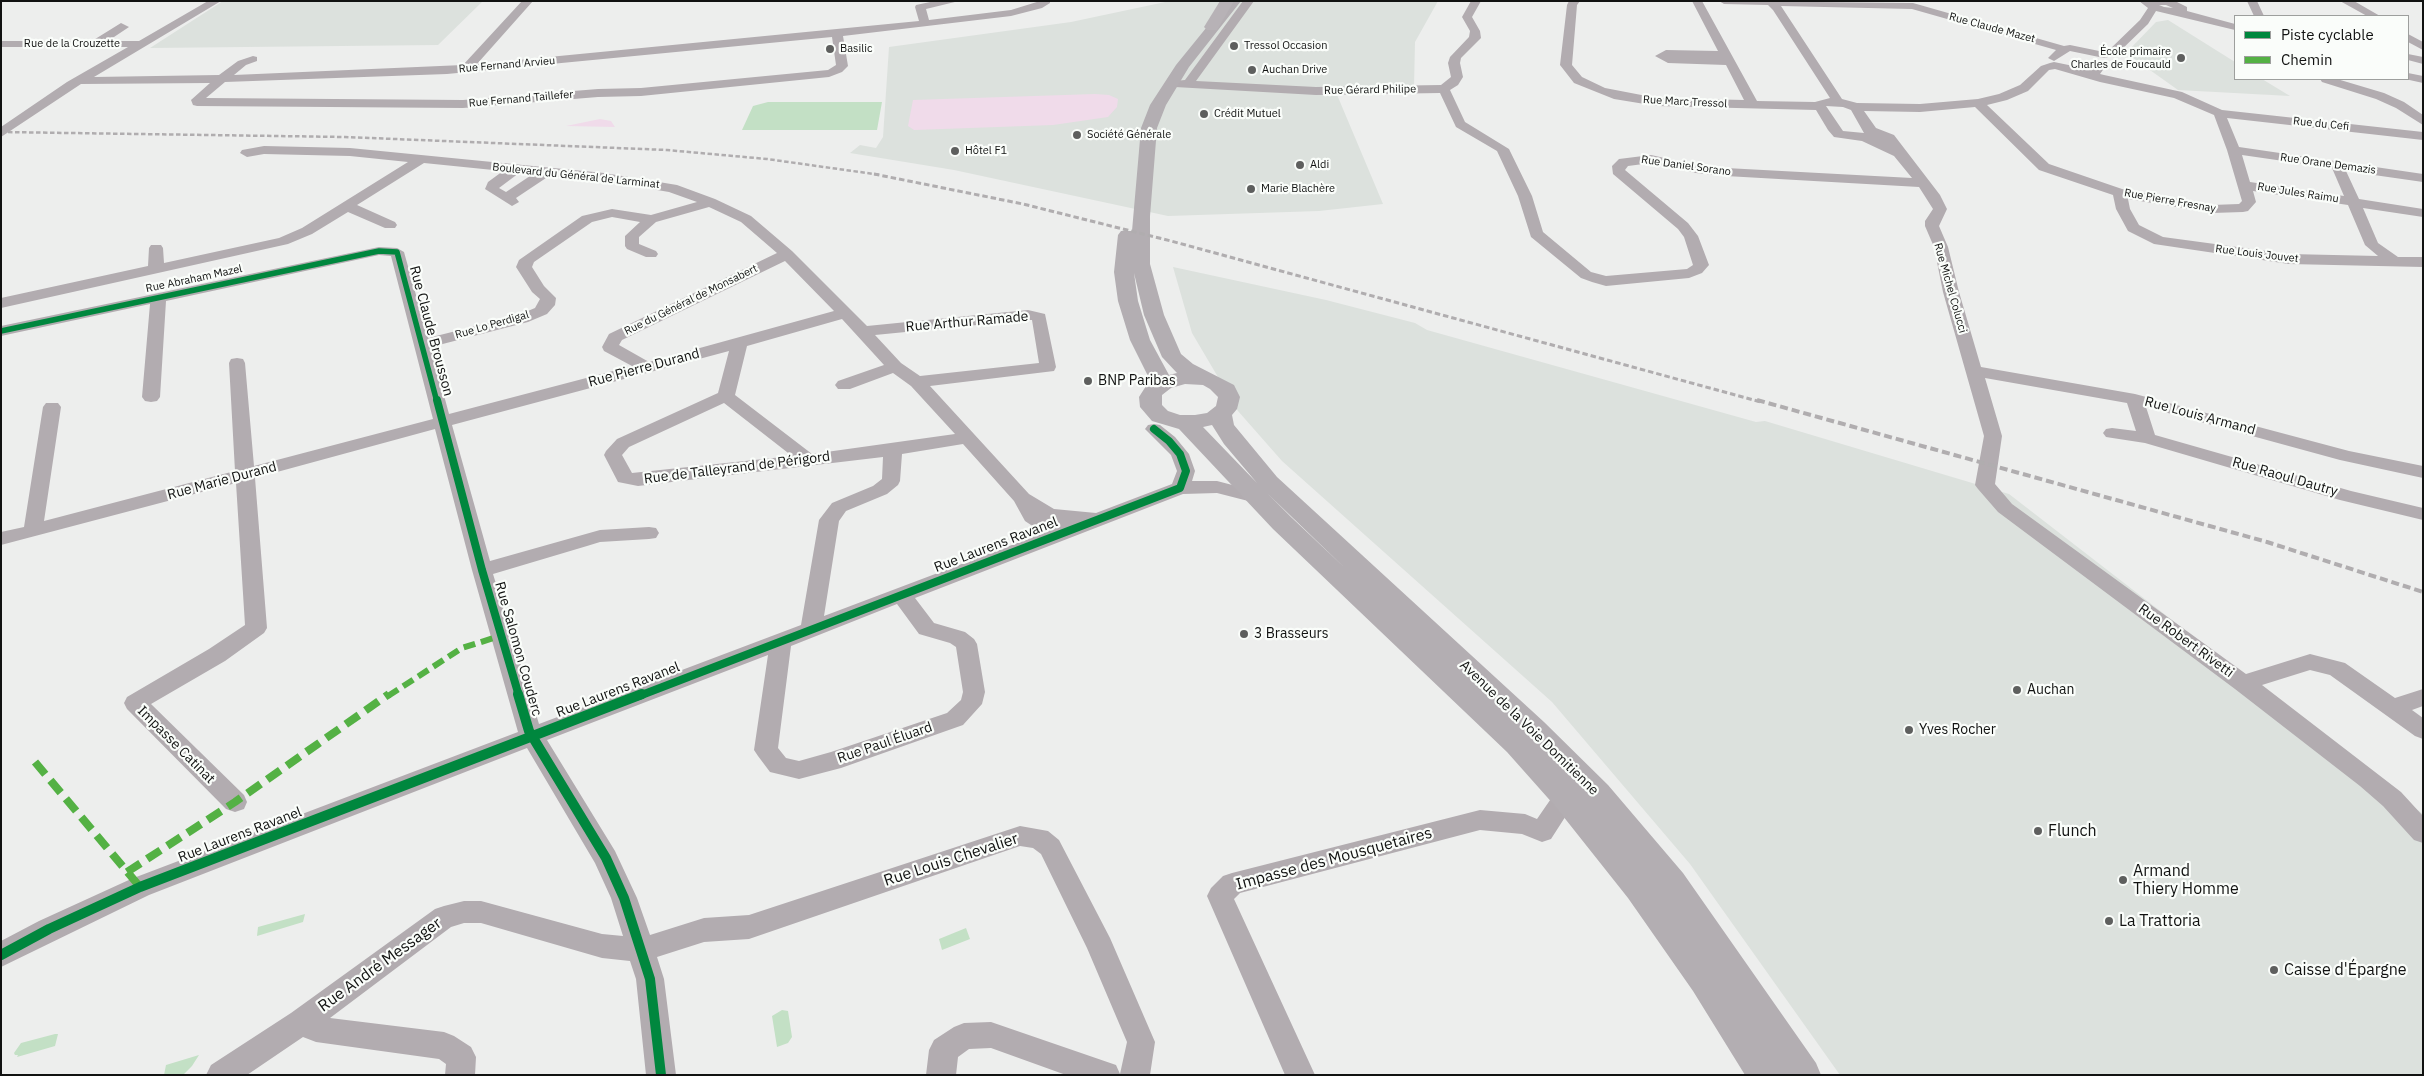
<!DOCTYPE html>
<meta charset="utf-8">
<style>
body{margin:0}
#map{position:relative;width:2424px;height:1076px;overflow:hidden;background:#edeeed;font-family:"IBM Plex Sans",sans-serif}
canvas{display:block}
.frame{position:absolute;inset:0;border:2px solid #111211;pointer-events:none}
.legend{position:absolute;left:2234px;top:15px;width:175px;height:65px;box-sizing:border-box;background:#fafdfa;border:1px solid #9d9f9d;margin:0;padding:6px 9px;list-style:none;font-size:15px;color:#111211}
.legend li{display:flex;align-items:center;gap:10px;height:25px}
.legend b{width:25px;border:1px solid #9d9f9d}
</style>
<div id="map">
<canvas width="2424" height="1076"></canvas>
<div class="frame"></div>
<ul class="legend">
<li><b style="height:6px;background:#00873e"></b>Piste cyclable</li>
<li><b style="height:6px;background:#54b144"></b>Chemin</li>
</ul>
</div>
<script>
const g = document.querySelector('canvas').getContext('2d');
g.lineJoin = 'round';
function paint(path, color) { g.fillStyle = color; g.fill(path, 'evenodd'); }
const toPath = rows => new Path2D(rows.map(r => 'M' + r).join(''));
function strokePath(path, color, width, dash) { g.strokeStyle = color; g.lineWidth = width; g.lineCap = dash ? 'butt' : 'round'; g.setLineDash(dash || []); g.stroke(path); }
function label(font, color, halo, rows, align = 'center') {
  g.font = font + ' "IBM Plex Sans",sans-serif'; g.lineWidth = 4.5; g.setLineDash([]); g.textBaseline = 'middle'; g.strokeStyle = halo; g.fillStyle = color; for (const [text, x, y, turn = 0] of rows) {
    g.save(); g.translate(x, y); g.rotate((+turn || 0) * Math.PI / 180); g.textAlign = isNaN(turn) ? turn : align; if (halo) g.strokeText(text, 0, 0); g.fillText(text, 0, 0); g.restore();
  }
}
paint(toPath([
 [223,1,483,1,438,45,150,48],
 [1170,1,1438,1,1415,42,1414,87,1335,90,1383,204,1319,211,1168,216,954,170,850,153,860,145,876,148,883,137,889,47,1071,22],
 [2168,20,2235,62,2235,79,2262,79,2290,96,2178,90,2126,53,2156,22],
 [1173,267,1326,300,1415,323,1427,330,1756,422,1765,421,2009,494,2423,814,2423,1075,1840,1075,1690,864,1552,702,1282,461,1238,411,1192,333]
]), '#dce1dd');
paint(toPath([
 [1095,94,1109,95,1118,99,1117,107,1108,117,1053,125,914,130,908,126,913,100],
 [600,119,611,121,615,127,566,126]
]), '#f0dbea');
paint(toPath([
 [768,102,882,102,877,130,742,130,753,106],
 [305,914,303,922,257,936,258,927],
 [966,928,970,939,942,950,939,939],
 [782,1010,788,1011,792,1037,788,1043,777,1047,772,1016],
 [55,1034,58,1034,55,1046,17,1057,18,1055,15,1055,14,1053,21,1043],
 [199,1055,192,1066,183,1075,164,1075,166,1065]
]), '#c3e0c5');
paint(toPath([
 [208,1,221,1,94,77,219,75,238,61,253,56,257,57,257,61,246,65,234,75,463,65,522,1,533,1,477,64,919,21,915,7,916,5,935,1,959,1,926,9,929,20,1011,10,1040,1,1050,1,1050,3,1042,8,1011,16,843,36,848,66,842,72,829,77,641,96,598,97,463,108,197,106,193,105,191,100,210,83,81,84,1,137,1,127,67,82,128,47,1,47,1,41,92,41,121,23,129,27,108,41,139,41,208,1],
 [832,37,836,65,828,70,641,88,598,89,463,100,206,98,225,82,447,74,832,37],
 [1243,1,1254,1,1196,81,1316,87,1441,85,1451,77,1448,63,1450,57,1469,37,1470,31,1462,17,1471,1,1481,1,1472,17,1480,31,1481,38,1461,58,1460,63,1463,77,1458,85,1450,90,1465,122,1509,149,1532,196,1543,232,1591,272,1606,276,1687,269,1693,265,1684,237,1678,229,1613,174,1612,166,1619,159,1651,155,1696,165,1726,168,1912,178,1894,156,1862,141,1834,137,1828,130,1816,110,1657,106,1614,99,1574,83,1560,65,1567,5,1569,1,1580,1,1577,5,1572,65,1582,77,1605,88,1657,98,1744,100,1726,65,1668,63,1655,56,1666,50,1718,51,1692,1,1702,1,1757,101,1815,102,1830,98,1773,10,1768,5,1724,4,1719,1,1913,3,2064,46,2070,45,2104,52,2108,51,2140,20,2148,8,2139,1,2175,1,2187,7,2187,11,2235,24,2235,30,2156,11,2148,24,2116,55,2104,58,2070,51,2054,61,2048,58,2056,50,1912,9,1781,6,1842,99,1857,103,1920,104,1978,99,1999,94,2020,85,2041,66,2050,63,2054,62,2088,69,2099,64,2105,67,2100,74,2104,75,2182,92,2222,110,2423,132,2423,140,2227,118,2239,147,2423,174,2423,182,2346,171,2359,199,2423,209,2423,217,2363,208,2378,243,2398,257,2423,257,2423,267,2289,264,2154,244,2128,231,2116,209,2113,195,2039,170,1975,107,1920,112,1864,111,1876,128,1894,135,1940,195,1947,209,1939,226,1948,247,1959,292,1981,367,2135,394,2349,451,2423,466,2423,478,2340,460,2146,407,2155,435,2351,491,2423,508,2423,520,2340,500,2145,443,2106,437,2103,433,2106,429,2112,428,2136,431,2127,403,1985,378,2002,436,1995,484,2012,504,2246,674,2310,654,2345,663,2395,698,2423,689,2423,706,2412,710,2423,718,2423,739,2415,736,2330,675,2310,670,2262,685,2401,792,2423,816,2423,843,2414,840,2383,806,2360,786,2235,689,1998,512,1978,489,1975,485,1984,436,1943,292,1934,247,1925,226,1925,221,1933,209,1919,187,1726,176,1696,173,1651,163,1628,166,1625,170,1688,223,1698,236,1709,265,1702,273,1689,278,1606,286,1592,282,1581,278,1531,237,1518,196,1497,151,1456,127,1440,93,1316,95,1175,87,1173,84,1175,81,1185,80,1243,1],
 [2159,5,2166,5,2173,8,2164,7,2159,5],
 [2055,69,2100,82,2174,98,2214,115,2227,150,2242,201,2239,204,2212,205,2122,189,2049,164,1987,105,2007,100,2028,91,2049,70,2055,69],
 [1826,106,1843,107,1851,110,1864,133,1843,131,1826,106],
 [2242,155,2332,168,2344,196,2250,182,2242,155],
 [2253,191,2348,205,2365,245,2378,256,2289,254,2163,237,2139,225,2130,209,2128,199,2212,213,2243,212,2248,211,2256,202,2253,191],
 [2247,1,2257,1,2264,16,2254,16,2247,1],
 [2340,1,2354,1,2380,16,2367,16,2340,1],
 [2408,34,2423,42,2423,50,2408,42,2408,34],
 [2408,54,2423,57,2423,64,2408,60,2408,54],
 [2408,73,2423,76,2423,83,2405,79,2408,79,2408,73],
 [2320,79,2337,79,2384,93,2404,102,2423,115,2423,125,2396,108,2376,99,2322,82,2320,79],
 [264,146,350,148,604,173,677,185,715,199,751,216,792,251,867,326,1028,310,1045,314,1056,367,1054,371,930,386,1029,494,1054,509,1096,513,1172,484,1177,471,1171,455,1145,429,1148,425,1154,424,1160,425,1175,437,1189,454,1195,471,1192,481,1217,481,1263,493,1266,497,1263,501,1256,503,1217,493,1183,494,915,598,934,623,965,632,974,639,977,644,985,692,982,704,963,725,841,768,799,779,770,772,758,756,754,750,768,655,547,740,615,851,637,898,650,935,704,918,749,915,1020,826,1048,831,1059,840,1110,938,1155,1042,1150,1075,1066,1075,991,1048,969,1049,958,1057,956,1075,926,1075,929,1050,934,1040,954,1027,964,1023,991,1022,1116,1065,1120,1074,1127,1042,1087,948,1041,854,1033,848,1020,846,749,939,704,942,657,957,664,979,676,1075,646,1075,636,979,630,961,602,958,481,923,464,923,451,927,330,1018,444,1032,454,1036,471,1047,476,1057,475,1075,445,1075,446,1064,439,1059,316,1042,303,1037,247,1075,206,1075,211,1065,291,1013,435,909,444,906,464,901,481,901,602,934,623,936,611,898,595,863,527,748,149,895,1,967,1,941,39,921,131,879,518,732,472,570,435,429,255,478,267,628,264,633,225,661,151,704,244,795,247,802,244,809,235,812,226,809,127,709,124,703,127,697,209,649,245,625,236,483,1,545,1,532,24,527,43,407,46,403,58,403,61,407,44,521,235,471,229,363,231,359,237,358,243,359,245,363,254,466,433,419,391,256,379,255,166,301,160,397,157,401,151,402,145,401,142,397,150,304,1,336,1,326,379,247,397,248,404,252,428,338,516,316,535,308,540,299,532,292,516,267,519,260,582,216,612,209,651,215,697,202,669,192,604,181,549,176,516,198,519,202,512,206,485,189,488,182,503,171,424,163,357,205,395,222,397,225,395,228,385,228,348,212,312,234,288,244,1,308,1,298,148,266,149,248,151,245,161,245,163,248,164,263,279,238,302,228,408,162,350,156,264,154,247,157,240,153,242,150,264,146],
 [519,173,533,174,506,192,499,188,519,173],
 [709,207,741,222,777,253,609,334,602,347,604,351,632,366,449,414,431,347,528,322,547,314,555,305,556,298,544,286,532,267,534,262,592,222,612,217,640,222,625,236,625,246,627,249,646,257,656,257,658,254,656,251,639,244,639,237,656,222,709,207],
 [785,261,834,311,649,362,619,345,622,340,785,261],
 [842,319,884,365,838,381,835,385,838,389,850,389,893,373,911,386,955,434,812,454,735,395,747,346,842,319],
 [1028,320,1032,320,1039,363,920,376,901,363,875,335,1028,320],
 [729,351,718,393,617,439,606,451,604,455,618,482,638,486,883,457,882,479,873,486,832,503,819,520,801,625,539,724,493,574,587,546,600,542,649,539,656,538,659,533,656,528,649,527,600,530,490,561,452,425,729,351],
 [724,403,792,456,632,473,622,455,629,447,724,403],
 [963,444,1014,501,1025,521,1034,527,1049,531,824,616,839,521,846,511,887,494,898,485,900,481,902,454,963,444],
 [897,604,919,634,950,643,956,647,963,692,961,700,947,713,831,752,799,761,786,758,778,748,791,646,897,604],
 [1566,787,1575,790,1578,797,1551,839,1542,842,1522,834,1480,830,1240,893,1234,899,1315,1075,1285,1075,1207,896,1211,888,1223,876,1232,873,1480,810,1525,814,1537,819,1557,790,1566,787]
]), '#b2acb0');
paint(toPath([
 [1228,1,1241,1,1189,67,1166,105,1157,128,1150,216,1150,264,1164,315,1181,354,1193,364,1234,385,1240,397,1237,409,1232,415,1234,425,1277,477,1544,722,1608,785,1683,873,1816,1063,1821,1075,1745,1075,1693,991,1628,898,1555,806,1507,752,1273,529,1179,429,1152,421,1140,407,1139,397,1146,386,1148,376,1130,340,1118,301,1114,272,1118,235,1121,231,1132,231,1141,128,1150,105,1176,65,1228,1],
 [1134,273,1144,315,1162,357,1177,373,1169,375,1150,340,1138,301,1134,273],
 [1185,384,1203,385,1210,389,1218,397,1216,406,1207,413,1195,415,1180,415,1168,411,1162,405,1162,395,1171,388,1185,384],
 [1212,425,1224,444,1257,483,1203,427,1212,425],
 [1268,494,1346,569,1291,517,1268,494]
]), '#b3aeb2');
paint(toPath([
 [1220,1,1234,1,1217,30,1207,30,1204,27,1220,1]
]), '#b7b2b6');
strokePath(toPath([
 [1,132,345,137,667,150,767,159,881,175]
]), '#b0adaf', 2.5, [4.5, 2.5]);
strokePath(toPath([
 [874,174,1023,204,1171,241,1761,402]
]), '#b0adaf', 3, [5.5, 3]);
strokePath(toPath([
 [1757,400,2267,542,2423,592]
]), '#b0adaf', 4, [8, 4]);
strokePath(toPath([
 [388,696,462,648,500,636]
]), '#54b144', 6, [12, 6]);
strokePath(toPath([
 [35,762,140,887],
 [127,872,235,802,389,694]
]), '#54b144', 8, [16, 8]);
strokePath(toPath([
 [1,331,379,251,397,252,437,402]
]), '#00873e', 5.5);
strokePath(toPath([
 [437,400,482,570,519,696],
 [639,696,1180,488,1186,471,1180,454,1169,441,1154,429]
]), '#00873e', 8);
strokePath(toPath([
 [518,694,529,731,606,858,624,898,650,979,661,1075],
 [1,955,49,929,140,887,642,694]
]), '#00873e', 10);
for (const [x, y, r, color] of [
 [1234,46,5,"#5e5f5e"],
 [830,49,5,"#5e5f5e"],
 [2181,58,5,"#5e5f5e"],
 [1252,70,5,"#5e5f5e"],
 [1204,114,5,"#5e5f5e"],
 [1077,135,5,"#5e5f5e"],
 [955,151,5,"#5e5f5e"],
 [1300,165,5,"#5e5f5e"],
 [1251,189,5,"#5e5f5e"],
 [1088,381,5,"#5e5f5e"],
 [1244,634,5,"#5e5f5e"],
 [2017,690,5,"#5e5f5e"],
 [1909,730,5,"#5e5f5e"],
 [2038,831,5,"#5e5f5e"],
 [2123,880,5,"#5e5f5e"],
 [2109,921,5,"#5e5f5e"],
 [2274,970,5,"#5e5f5e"]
]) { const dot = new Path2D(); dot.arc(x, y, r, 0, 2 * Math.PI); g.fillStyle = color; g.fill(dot); strokePath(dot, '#fafdfa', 2); }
label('11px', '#111211', '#fafdfa', [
 ["Rue Claude Mazet",1992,28,15],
 ["Rue de la Crouzette",72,44],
 ["Rue Fernand Arvieu",507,65,-5],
 ["Rue Gérard Philipe",1370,90,-1],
 ["Rue Fernand Taillefer",521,99,-5],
 ["Rue Marc Tressol",1685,102,3],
 ["Rue du Cefi",2321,124,6],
 ["Rue Orane Demazis",2328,164,8],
 ["Rue Daniel Sorano",1686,166,8],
 ["Boulevard du Général de Larminat",576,176,6],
 ["Rue Jules Raimu",2298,193,9],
 ["Rue Pierre Fresnay",2170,201,10],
 ["Rue Louis Jouvet",2257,254,7],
 ["Rue Abraham Mazel",194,279,-12],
 ["Rue Michel Colucci",1950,288,74],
 ["Rue du Général de Monsabert",691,300,-26],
 ["Rue Lo Perdigal",492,325,-16]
]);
label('11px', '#111211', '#fafdfa', [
 ["Tressol Occasion",1244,46],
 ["Basilic",840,49],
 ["École primaire",2171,52,"right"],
 ["Charles de Foucauld",2171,65,"right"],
 ["Auchan Drive",1262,70],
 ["Crédit Mutuel",1214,114],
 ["Société Générale",1087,135],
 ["Hôtel F1",965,151],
 ["Aldi",1310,165],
 ["Marie Blachère",1261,189]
], 'left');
label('14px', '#111211', '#fafdfa', [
 ["Rue Arthur Ramade",967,322,-5],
 ["Rue Claude Brousson",431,331,75],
 ["Rue Pierre Durand",644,368,-15],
 ["Rue Louis Armand",2200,416,15],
 ["Rue de Talleyrand de Périgord",737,468,-7],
 ["Rue Raoul Dautry",2285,477,16],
 ["Rue Marie Durand",222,481,-15],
 ["Rue Laurens Ravanel",996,545,-21],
 ["Rue Robert Rivetti",2186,641,36],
 ["Rue Salomon Couderc",518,649,74],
 ["Rue Laurens Ravanel",618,690,-21],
 ["Avenue de la Voie Domitienne",1529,728,44],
 ["Rue Paul Éluard",885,743,-19],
 ["Impasse Catinat",176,745,45],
 ["Rue Laurens Ravanel",240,835,-21]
]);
label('14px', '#111211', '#fafdfa', [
 ["BNP Paribas",1098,381],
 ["3 Brasseurs",1254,634],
 ["Auchan",2027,690],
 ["Yves Rocher",1919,730]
], 'left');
label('16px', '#111211', '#fafdfa', [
 ["Flunch",2048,831],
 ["Armand",2133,871],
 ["Thiery Homme",2133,889],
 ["La Trattoria",2119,921],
 ["Caisse d'Épargne",2284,970]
], 'left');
label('16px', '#111211', '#fafdfa', [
 ["Impasse des Mousquetaires",1334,859,-15],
 ["Rue Louis Chevalier",951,860,-18],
 ["Rue André Messager",380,965,-36]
]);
</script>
